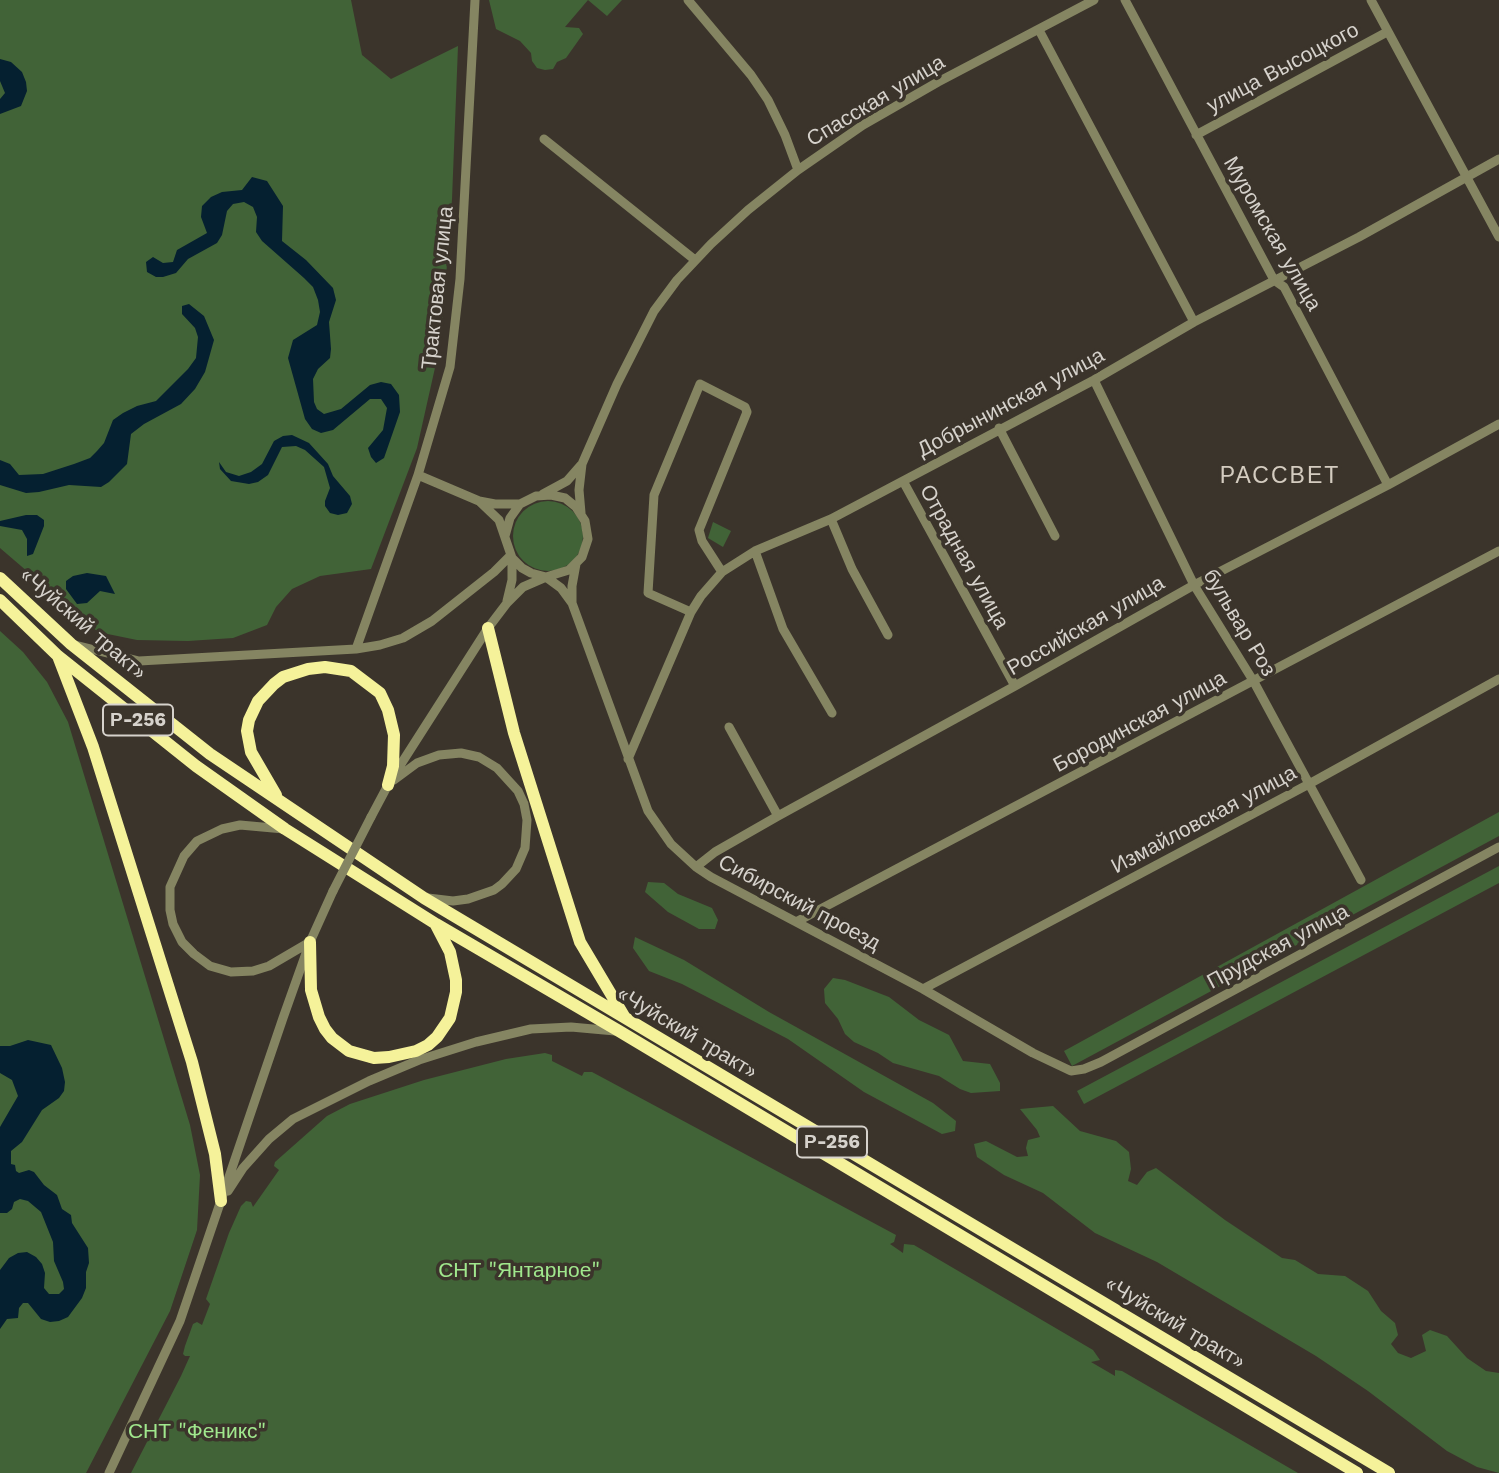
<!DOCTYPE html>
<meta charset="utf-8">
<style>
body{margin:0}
canvas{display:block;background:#3b342b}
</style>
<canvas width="1499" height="1473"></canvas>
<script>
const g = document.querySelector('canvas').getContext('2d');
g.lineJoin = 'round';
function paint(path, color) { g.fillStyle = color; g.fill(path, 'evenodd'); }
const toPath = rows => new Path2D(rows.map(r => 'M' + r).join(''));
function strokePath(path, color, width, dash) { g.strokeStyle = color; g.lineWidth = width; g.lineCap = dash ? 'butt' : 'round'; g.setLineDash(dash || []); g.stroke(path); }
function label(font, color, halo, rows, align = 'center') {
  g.font = font + ' "Work Sans",sans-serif'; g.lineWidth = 7; g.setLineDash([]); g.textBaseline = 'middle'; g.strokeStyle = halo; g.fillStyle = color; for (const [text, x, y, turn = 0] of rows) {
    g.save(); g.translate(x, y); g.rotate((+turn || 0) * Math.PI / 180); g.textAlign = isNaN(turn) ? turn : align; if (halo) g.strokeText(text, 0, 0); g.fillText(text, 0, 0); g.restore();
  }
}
paint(toPath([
 [0,0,351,0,362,55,391,79,458,46,452,199,441,341,417,448,371,569,320,576,292,589,276,607,267,625,233,638,188,641,137,640,98,632,0,548],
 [489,0,588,0,565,27,579,28,583,34,566,58,557,62,553,69,545,70,537,68,532,61,531,53,520,41,496,29],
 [588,0,622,0,607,16],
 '513 536a35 35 0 1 1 70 0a35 35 0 1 1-70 0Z',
 [713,522,731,531,723,547,708,538],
 [0,631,23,652,47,682,68,722,190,1125,200,1175,197,1230,170,1311,86,1473,0,1473],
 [1499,812,1499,836,1072,1066,1064,1051],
 [1499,866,1499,883,1084,1104,1077,1091],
 [648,882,664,883,678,894,712,908,718,920,715,929,699,929,668,912,645,892],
 [635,937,684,960,769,1012,933,1103,956,1121,955,1131,942,1134,864,1092,788,1039,682,984,649,971,633,948],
 [833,978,845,980,889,997,919,1020,949,1035,963,1061,990,1064,1000,1083,1000,1091,971,1093,960,1089,939,1076,893,1063,878,1053,854,1042,845,1034,838,1019,825,1003,824,989],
 [545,1053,552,1055,552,1061,582,1076,584,1072,592,1072,896,1235,894,1242,890,1244,903,1253,904,1244,914,1245,1093,1350,1100,1360,1091,1362,1115,1376,1115,1370,1122,1371,1298,1473,131,1473,181,1376,190,1356,185,1356,183,1354,185,1346,193,1324,197,1322,202,1325,210,1304,206,1299,229,1233,241,1206,246,1201,251,1202,253,1207,279,1170,274,1166,275,1162,327,1116,350,1104,424,1080,506,1059],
 [1053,1106,1080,1131,1116,1141,1129,1152,1131,1169,1128,1181,1137,1185,1147,1172,1156,1168,1225,1220,1282,1258,1295,1260,1318,1274,1345,1276,1368,1291,1381,1311,1395,1323,1398,1335,1391,1344,1398,1353,1411,1358,1426,1351,1422,1335,1430,1330,1447,1336,1467,1358,1486,1371,1499,1373,1499,1473,1477,1467,1447,1451,1368,1391,1316,1356,1157,1262,1095,1233,1043,1193,1004,1175,977,1157,974,1144,986,1141,1017,1157,1028,1156,1026,1148,1028,1140,1040,1137,1037,1130,1020,1109]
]), '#416337');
paint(toPath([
 [0,59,11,62,22,72,26,82,27,91,21,106,0,114,0,99,5,93,0,81],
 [252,177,267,181,283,206,282,241,306,260,333,288,336,300,329,322,331,349,330,358,318,369,313,379,314,402,317,409,324,414,341,409,370,385,381,382,391,384,399,395,400,412,384,458,376,463,371,457,368,448,383,430,387,408,381,399,370,399,333,430,321,433,312,429,305,419,288,358,293,340,317,325,320,312,318,300,313,287,304,278,262,241,256,232,257,217,253,207,244,202,233,204,227,211,222,235,217,243,188,259,176,273,163,277,156,277,147,272,146,262,153,257,163,263,173,262,177,250,207,233,201,217,202,206,211,197,222,192,242,190],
 [189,304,204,316,214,340,205,372,195,389,181,404,144,424,131,434,127,464,109,482,101,487,69,485,39,492,26,493,0,485,0,460,10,464,19,475,43,474,74,464,90,458,97,451,104,443,113,420,123,413,137,406,156,401,188,369,196,358,198,337,195,328,182,314,182,306],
 [292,435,309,443,328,464,333,476,350,496,352,504,347,513,338,515,330,513,325,506,325,501,330,488,324,467,305,450,296,446,282,447,268,475,258,482,249,484,231,481,220,469,219,462,226,472,239,476,251,472,262,464,274,441,283,436],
 [26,515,37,515,44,520,44,526,33,554,27,556,27,539,22,530,0,526,0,521],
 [87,573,106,576,115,594,100,591,87,603,77,604,66,589,66,581,73,576],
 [28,1040,51,1045,62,1068,65,1082,64,1091,59,1098,42,1110,22,1142,11,1151,11,1164,15,1165,16,1171,19,1173,29,1170,34,1172,44,1185,57,1195,62,1209,71,1215,72,1223,88,1248,89,1263,86,1272,86,1288,82,1298,68,1317,59,1321,50,1322,41,1319,28,1303,23,1303,19,1308,18,1318,7,1319,0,1329,0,1270,9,1258,18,1253,27,1252,36,1257,42,1264,45,1273,44,1288,49,1294,59,1294,64,1289,63,1282,54,1261,53,1242,41,1212,28,1201,20,1199,14,1202,12,1209,7,1213,0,1213,0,1127,18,1096,12,1080,0,1073,0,1046,10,1046]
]), '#052030');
strokePath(toPath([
 [688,0,751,75,768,100,785,135,798,170],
 [1125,0,1274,280,1284,287,1388,485],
 [1371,0,1499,237],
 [1039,30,1194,322],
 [1196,135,1387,32],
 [544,139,695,260],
 [1094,380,1194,585,1254,682,1361,880],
 [999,428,1055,536],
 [418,475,479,501,495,504,520,504],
 [903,481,1015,686],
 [543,494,567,481,581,465],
 [479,501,499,520,512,558,522,568,531,573,546,577,569,570,582,557,588,539,585,521,576,507,565,498,551,495,536,496,520,504,510,518,505,536],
 [581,513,579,490,582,464,617,384,654,311,677,280,711,244,748,210,798,170,863,125,938,82,1094,0],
 [831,519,852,569,888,635],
 [755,551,783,629,832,713],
 [507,601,512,580,512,560],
 [572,602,572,586,576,564],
 [691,612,648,593,654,495,700,384,745,407,747,412,699,530,702,541,722,572],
 [75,645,139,661,356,649,380,645,403,638,432,621,494,572,510,556],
 [356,649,418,475,450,367,460,279,475,0],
 [729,727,778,816],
 [628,759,691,612,701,596,722,572,755,551,831,519,1094,380,1194,322,1359,237,1499,159],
 [394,775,488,628,507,603,523,587,546,577,561,588,572,603,648,811,671,844,696,867,711,877,923,989,1033,1053,1071,1071,1084,1069,1101,1062,1499,847],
 [394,780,417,763,439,755,461,753,479,757,497,768,518,791,524,804,527,820,525,848,516,869,502,884,494,890,468,899,453,901,428,898],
 [371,817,388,785],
 [284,829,240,825,222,829,197,841,184,856,170,887,170,910,173,924,182,942,194,954,210,966,231,972,253,971,269,966,310,942],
 [696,867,715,852,778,816,1015,686,1194,585,1388,485,1499,424],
 [796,922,1499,551],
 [923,989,1309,784,1499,679],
 [228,1191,243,1168,269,1139,293,1119,369,1081,419,1060,476,1042,531,1029,571,1027,615,1031],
 [109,1473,180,1321,283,1018,310,942,333,891]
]), '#858562', 9);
strokePath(toPath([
 [0,578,71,644,210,754,424,898,1389,1473],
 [0,600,58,656,196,766,285,829,436,924,619,1031,1357,1473],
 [488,628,514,733,580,942,624,1016],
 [58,656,93,747,192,1062,215,1154,221,1201],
 [276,795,251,752,247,731,249,720,258,701,274,684,283,677,308,669,325,667,351,671,380,693,388,710,394,735,393,766,388,785],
 [310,942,311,990,319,1017,325,1029,332,1038,349,1051,374,1058,389,1057,416,1051,428,1045,437,1037,450,1018,456,992,456,980,450,952,436,925]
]), '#f5f29a', 12);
strokePath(toPath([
 [333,891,371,817]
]), '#858562', 9);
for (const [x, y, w] of [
 [138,720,70],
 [832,1142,70]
]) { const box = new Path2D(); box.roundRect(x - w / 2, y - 15.5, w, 31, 5); g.fillStyle = '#3b342b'; g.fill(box); strokePath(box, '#d6d2cc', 2); }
label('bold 19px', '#d6d2cc', null, [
 ["Р-256",138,720],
 ["Р-256",832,1142]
]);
label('21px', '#d6d2cc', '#3b342b', [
 ["улица Высоцкого",1283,68,-28],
 ["Спасская улица",876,101,-31],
 ["Муромская улица",1272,234,60],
 ["Трактовая улица",438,288,-84],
 ["Добрынинская улица",1011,403,-28],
 ["Отрадная улица",964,557,61],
 ["бульвар Роз",1239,623,59],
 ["«Чуйский тракт»",83,624,41],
 ["Российская улица",1086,626,-30],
 ["Бородинская улица",1140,722,-28],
 ["Измайловская улица",1204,820,-28],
 ["Сибирский проезд",799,903,28],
 ["Прудская улица",1278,947,-28],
 ["«Чуйский тракт»",687,1033,31],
 ["«Чуйский тракт»",1175,1323,31]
]);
label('21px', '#a0e78d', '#3b342b', [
 ["СНТ \"Янтарное\"",519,1271],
 ["СНТ \"Феникс\"",197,1432]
]);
g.letterSpacing = '2px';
label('23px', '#d4ccc0', '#3b342b', [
 ["РАССВЕТ",1280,476]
]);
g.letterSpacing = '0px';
</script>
